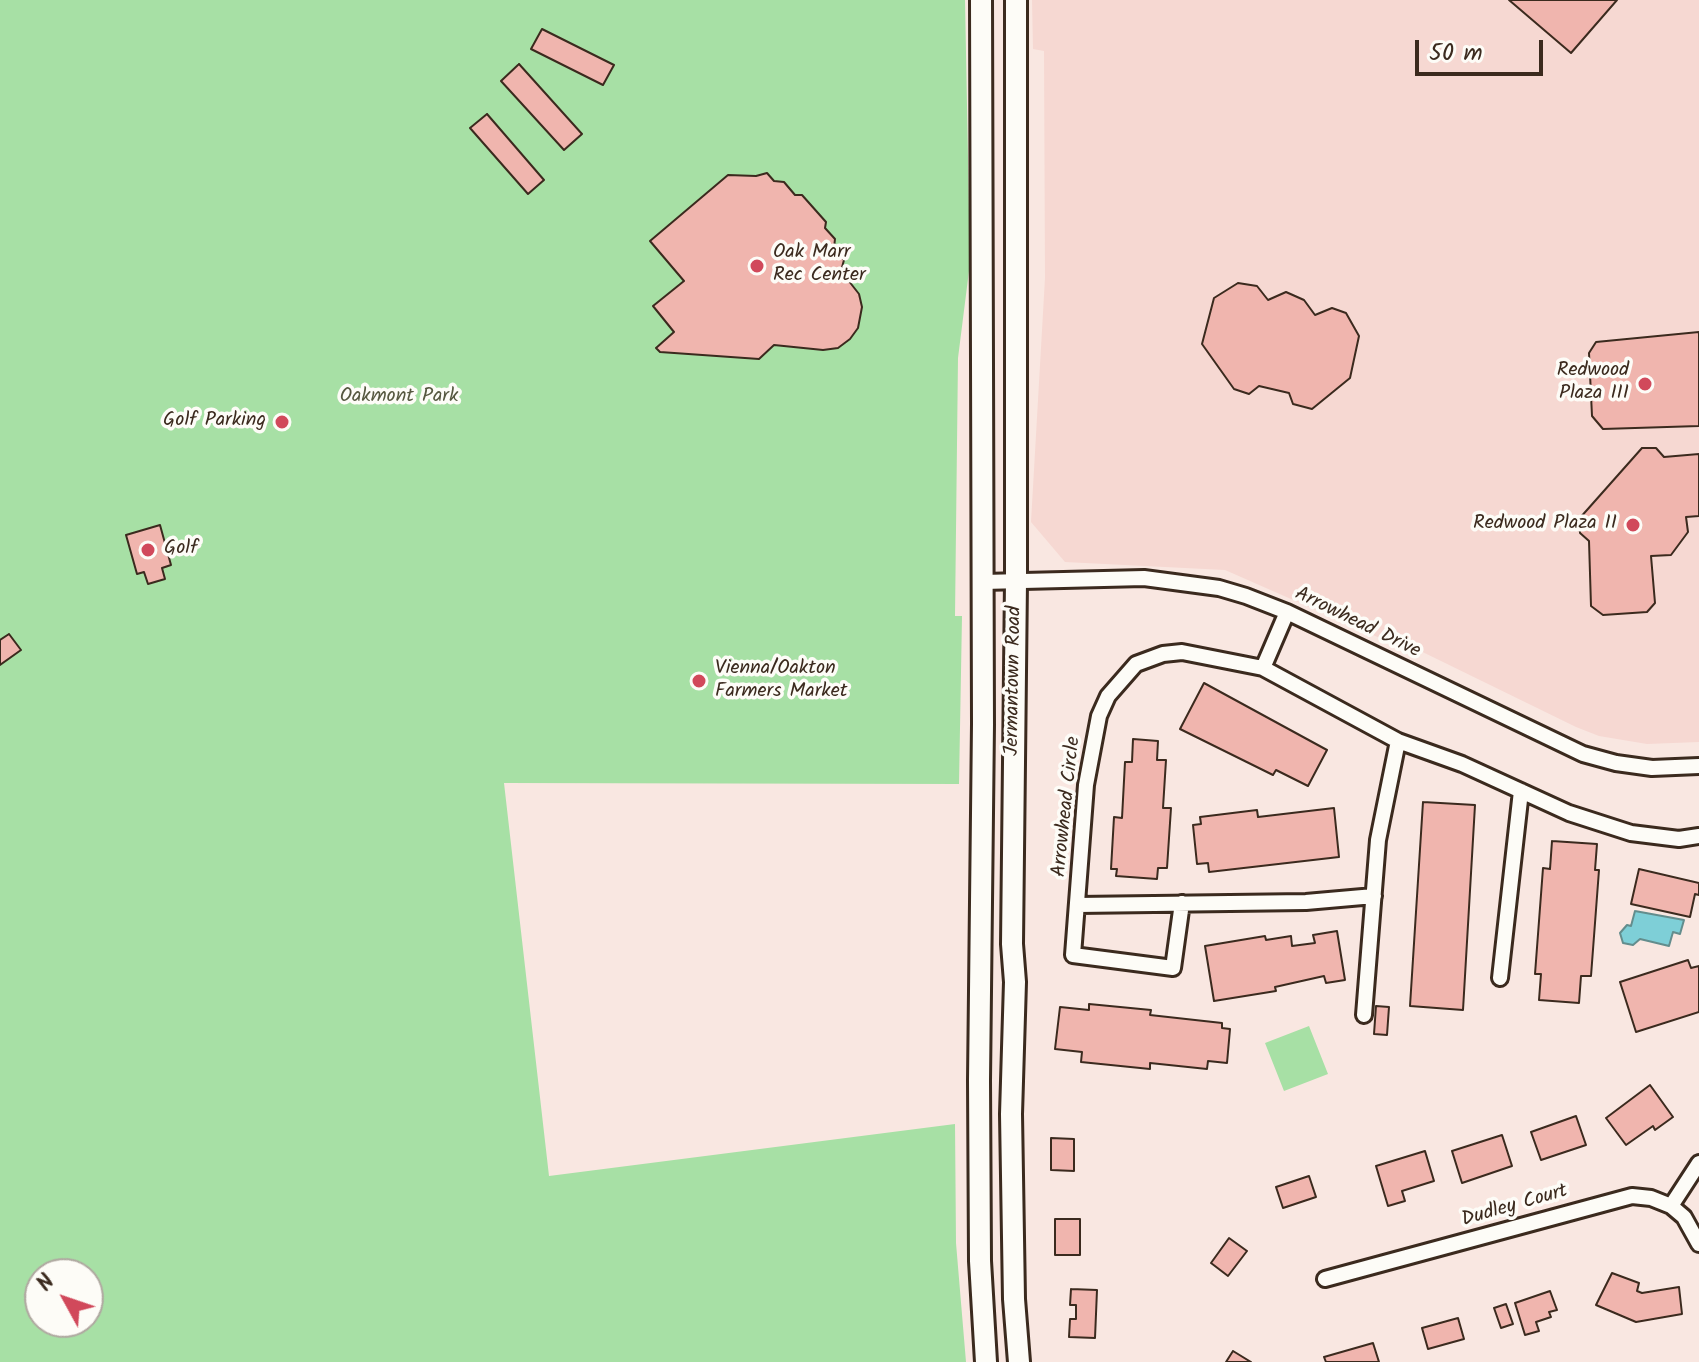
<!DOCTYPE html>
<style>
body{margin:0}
#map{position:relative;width:1699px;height:1362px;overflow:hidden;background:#f9e7e1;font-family:Kalam,sans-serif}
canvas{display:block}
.north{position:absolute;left:24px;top:1258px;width:80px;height:80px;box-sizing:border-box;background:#fdfcf7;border:2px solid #afa8a0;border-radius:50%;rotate:310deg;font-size:22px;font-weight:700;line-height:32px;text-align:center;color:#3b2a1e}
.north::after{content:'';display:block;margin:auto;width:28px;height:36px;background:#d1495b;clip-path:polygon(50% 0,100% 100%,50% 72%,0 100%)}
.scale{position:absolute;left:1415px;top:40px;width:128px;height:36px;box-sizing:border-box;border:4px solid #3b2a1e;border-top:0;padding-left:10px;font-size:24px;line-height:28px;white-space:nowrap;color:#3b2a1e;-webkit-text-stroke:6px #fdfcf7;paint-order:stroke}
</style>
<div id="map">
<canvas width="1699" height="1362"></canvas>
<div class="north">N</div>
<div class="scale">50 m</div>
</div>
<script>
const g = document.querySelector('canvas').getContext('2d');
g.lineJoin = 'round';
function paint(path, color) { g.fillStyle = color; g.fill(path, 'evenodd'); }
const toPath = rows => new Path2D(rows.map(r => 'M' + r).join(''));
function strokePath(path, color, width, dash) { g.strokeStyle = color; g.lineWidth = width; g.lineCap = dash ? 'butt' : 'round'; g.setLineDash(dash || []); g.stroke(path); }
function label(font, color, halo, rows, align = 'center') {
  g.font = font + ' Kalam,sans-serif'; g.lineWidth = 7; g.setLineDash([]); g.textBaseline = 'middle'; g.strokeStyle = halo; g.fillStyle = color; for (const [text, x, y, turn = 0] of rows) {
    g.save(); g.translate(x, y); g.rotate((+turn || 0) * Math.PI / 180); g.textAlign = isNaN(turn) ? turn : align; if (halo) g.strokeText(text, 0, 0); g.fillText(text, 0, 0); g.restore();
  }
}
paint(toPath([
 [1032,0,1699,0,1699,742,1647,744,1599,736,1576,727,1396,639,1398,646,1225,570,1065,562,1031,522,1045,278,1044,51,1033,49]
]), '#f6d8d2');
paint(toPath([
 [0,0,965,0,970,263,958,358,955,616,962,616,959,784,504,783,549,1176,955,1124,956,1243,966,1362,0,1362],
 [40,1274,88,1274,88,1322,40,1322],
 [1309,1026,1328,1074,1284,1091,1265,1043]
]), '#a7e0a5');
const water = toPath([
 [1635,911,1684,920,1680,934,1673,932,1669,946,1640,939,1633,945,1623,943,1620,933,1627,925,1631,926,1635,911]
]);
paint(water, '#7ecfd7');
strokePath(water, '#638d8d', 2);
const building = toPath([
 [1509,0,1617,0,1571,53,1509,0],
 [542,29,614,65,603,85,531,49,542,29],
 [519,64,582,134,564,150,501,81,519,64],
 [487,114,544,180,528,194,470,128,487,114],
 [767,173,774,181,784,182,795,195,802,195,826,222,825,228,835,239,834,248,844,260,841,271,859,294,862,307,858,328,850,339,838,348,823,350,774,345,759,359,660,352,656,348,674,332,653,306,684,281,650,241,728,175,756,176,767,173],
 [1238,283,1257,286,1268,300,1286,292,1304,300,1315,315,1332,308,1346,313,1359,336,1350,378,1312,409,1293,404,1289,393,1259,386,1249,394,1234,389,1202,344,1214,298,1238,283],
 [1699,332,1699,426,1603,429,1592,416,1589,353,1596,342,1699,332],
 [1642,448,1656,448,1664,457,1699,454,1699,516,1686,517,1688,532,1671,555,1651,556,1655,603,1647,612,1603,615,1591,606,1589,541,1580,533,1579,519,1642,448],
 [160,525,171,565,162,568,165,579,148,584,144,572,137,574,126,535,160,525],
 [9,634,21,650,0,665,0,640,9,634],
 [1204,683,1327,750,1308,786,1276,770,1273,775,1180,729,1204,683],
 [1133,739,1158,741,1157,760,1166,760,1163,808,1171,808,1167,868,1158,868,1157,879,1116,876,1117,869,1111,869,1114,817,1122,818,1125,762,1132,762,1133,739],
 [1423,802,1475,805,1463,1010,1410,1006,1423,802],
 [1334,808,1339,857,1209,872,1208,863,1197,864,1193,825,1201,824,1200,817,1257,810,1258,817,1334,808],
 [1552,841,1597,844,1595,870,1599,870,1591,976,1581,976,1579,1003,1539,1000,1541,974,1535,974,1543,868,1550,869,1552,841],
 [1639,869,1699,883,1699,895,1695,894,1690,917,1631,904,1639,869],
 [1337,931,1345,980,1326,983,1324,976,1275,987,1276,991,1214,1001,1205,946,1265,936,1266,940,1291,936,1292,946,1315,943,1313,935,1337,931],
 [1688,960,1691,968,1699,966,1699,1012,1636,1032,1620,982,1688,960],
 [1089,1004,1151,1010,1150,1015,1222,1023,1222,1028,1230,1029,1227,1063,1208,1061,1207,1069,1150,1063,1150,1069,1081,1062,1082,1052,1055,1049,1060,1007,1089,1010,1089,1004],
 [1376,1006,1389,1007,1387,1035,1374,1034,1376,1006],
 [1650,1085,1673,1117,1655,1130,1653,1126,1626,1145,1606,1118,1650,1085],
 [1576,1116,1586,1145,1541,1160,1531,1132,1576,1116],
 [1502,1135,1512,1166,1462,1183,1452,1151,1502,1135],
 [1051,1138,1074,1139,1074,1171,1051,1170,1051,1138],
 [1425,1151,1434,1181,1402,1191,1405,1201,1388,1206,1376,1166,1425,1151],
 [1309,1176,1316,1197,1283,1208,1276,1187,1309,1176],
 [1055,1219,1080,1219,1080,1255,1055,1255,1055,1219],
 [1229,1238,1247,1251,1228,1276,1211,1263,1229,1238],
 [1612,1273,1639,1283,1637,1291,1642,1293,1679,1287,1682,1314,1636,1322,1596,1305,1612,1273],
 [1071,1289,1097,1290,1095,1338,1069,1337,1070,1319,1076,1319,1076,1305,1070,1305,1071,1289],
 [1550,1291,1557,1310,1549,1312,1551,1317,1536,1322,1539,1331,1525,1335,1515,1303,1550,1291],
 [1506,1304,1513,1324,1501,1328,1494,1308,1506,1304],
 [1458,1318,1464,1339,1428,1349,1422,1328,1458,1318],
 [1373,1343,1379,1362,1326,1362,1324,1357,1373,1343],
 [1233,1351,1251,1362,1226,1362,1233,1351]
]);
paint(building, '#f0b5ae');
strokePath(building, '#3b2a1e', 2);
const minor = toPath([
 [983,582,1144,578,1219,588,1246,596,1287,612,1583,754,1616,763,1652,768,1699,766],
 [1263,668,1287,612],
 [1182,903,1173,968,1073,955,1086,785,1099,716,1108,696,1136,664,1163,654,1182,652,1263,668,1398,741,1462,764,1569,813,1631,833,1679,839,1699,836],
 [1078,905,1306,902,1374,896],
 [1500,978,1521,791],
 [1364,1015,1378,840,1398,741],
 [1671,1206,1699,1163],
 [1325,1279,1632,1196,1651,1198,1671,1206,1684,1217,1699,1244]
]);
const secondary = toPath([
 [981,0,983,724,979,1080,980,1261,986,1362],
 [1016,0,1016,581,1012,944,1015,982,1011,1114,1014,1299,1019,1362]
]);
strokePath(minor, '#3b2a1e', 20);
strokePath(secondary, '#3b2a1e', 26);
strokePath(minor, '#fdfcf7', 14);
strokePath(secondary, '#fdfcf7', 20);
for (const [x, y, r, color] of [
 [757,266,8,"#d1495b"],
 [1645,384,8,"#d1495b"],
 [282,422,8,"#d1495b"],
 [1633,525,8,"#d1495b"],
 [148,550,8,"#d1495b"],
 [699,681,8,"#d1495b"]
]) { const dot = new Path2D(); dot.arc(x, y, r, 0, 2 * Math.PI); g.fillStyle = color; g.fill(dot); strokePath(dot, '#fdfcf7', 3); }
label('20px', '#3b2a1e', '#fdfcf7', [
 ["Oak Marr",773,254],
 ["Rec Center",773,277],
 ["Redwood",1629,372,"right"],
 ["Plaza III",1629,395,"right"],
 ["Golf Parking",266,422,"right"],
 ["Redwood Plaza II",1617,525,"right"],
 ["Golf",164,550],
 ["Vienna/Oakton",715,670],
 ["Farmers Market",715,693]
], 'left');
label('20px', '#565840', '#fdfcf7', [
 ["Oakmont Park",399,398]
]);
label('20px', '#3b2a1e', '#fdfcf7', [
 ["Arrowhead Drive",1357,624,26],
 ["Jermantown Road",1015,681,-89],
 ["Arrowhead Circle",1068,807,-84],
 ["Dudley Court",1515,1207,-16]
]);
</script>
